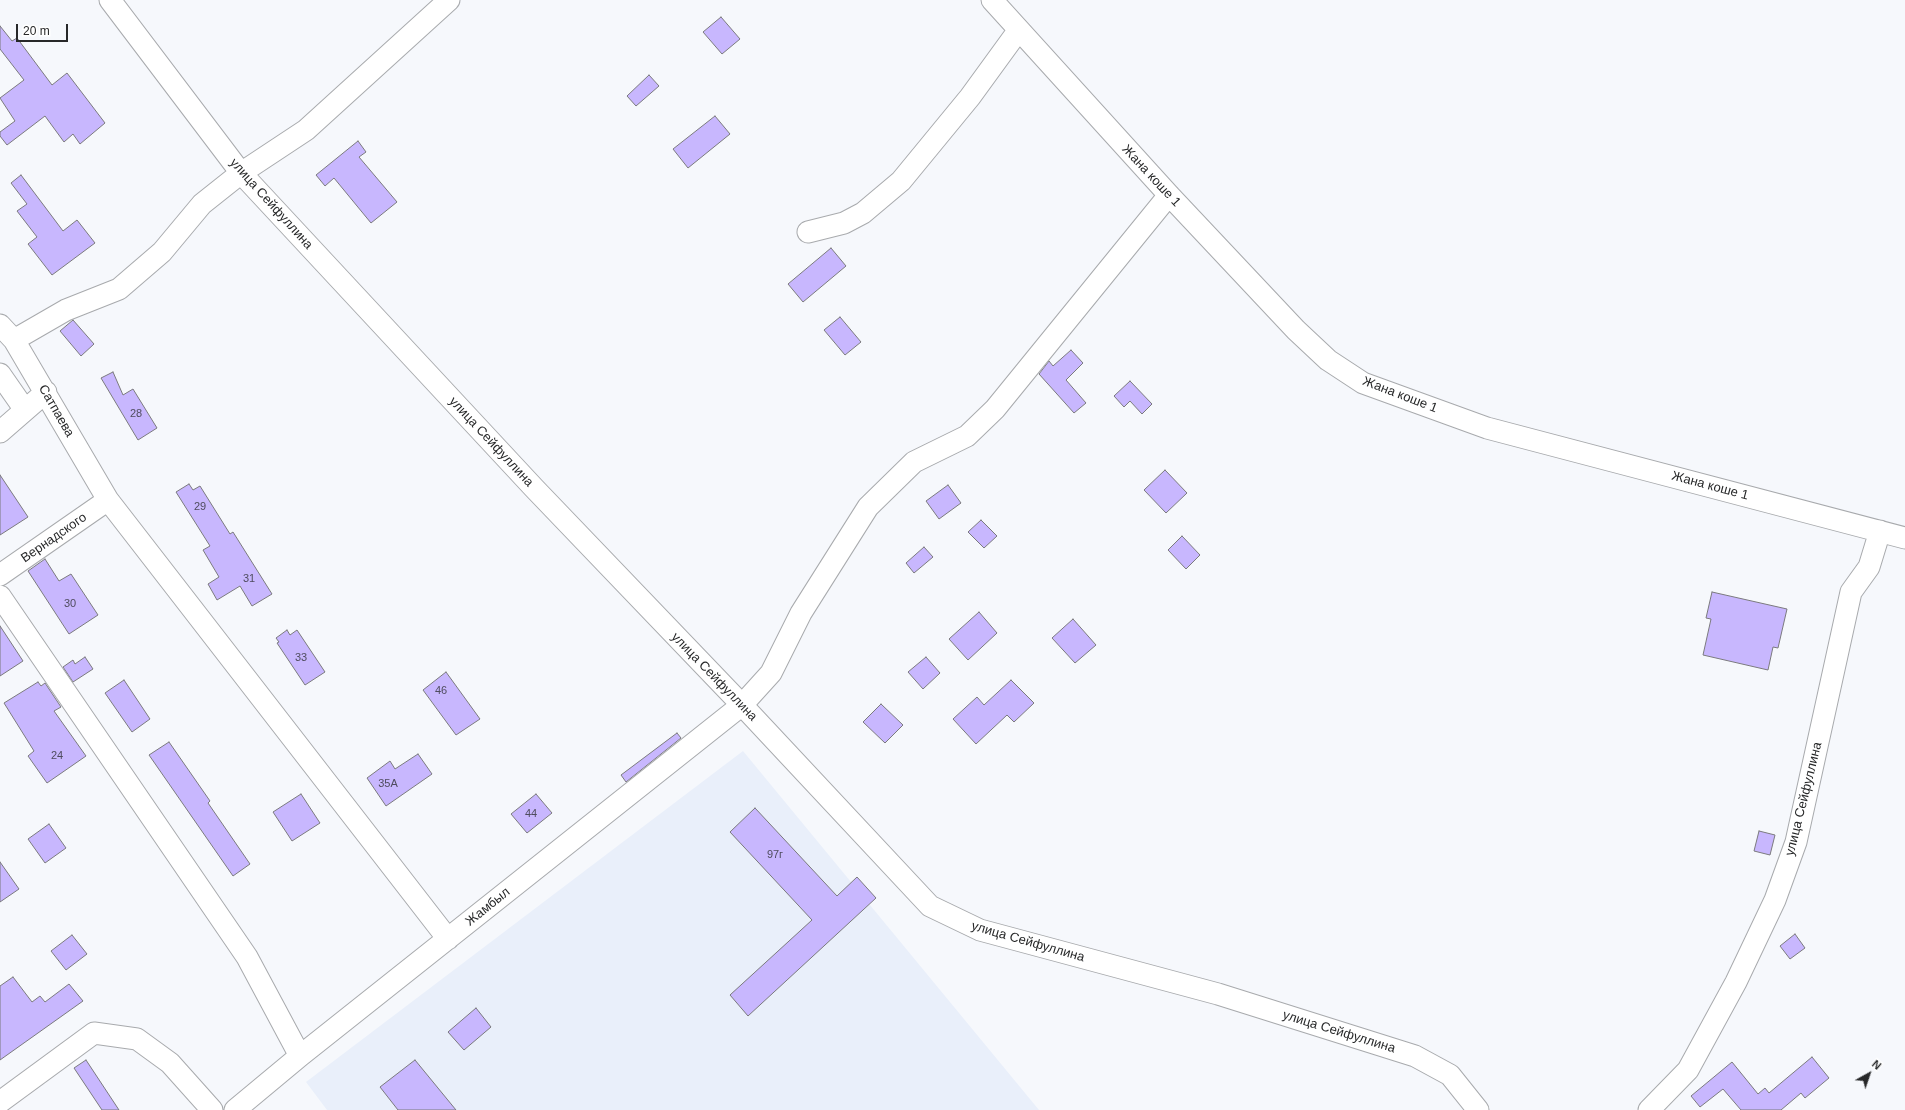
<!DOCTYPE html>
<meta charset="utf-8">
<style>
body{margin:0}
#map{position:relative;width:1905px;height:1110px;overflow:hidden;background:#f6f8fc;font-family:Arial,sans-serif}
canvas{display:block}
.north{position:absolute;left:1849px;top:1054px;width:40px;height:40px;-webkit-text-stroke:3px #fff;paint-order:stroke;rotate:40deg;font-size:11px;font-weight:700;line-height:16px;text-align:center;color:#272829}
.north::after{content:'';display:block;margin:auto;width:14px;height:18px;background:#272829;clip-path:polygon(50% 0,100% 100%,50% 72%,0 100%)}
.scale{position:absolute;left:16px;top:24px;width:52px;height:18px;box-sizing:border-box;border:2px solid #272829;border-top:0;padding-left:5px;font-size:12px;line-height:14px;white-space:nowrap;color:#272829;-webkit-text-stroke:3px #fff;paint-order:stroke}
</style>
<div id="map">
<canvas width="1905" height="1110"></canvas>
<div class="north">N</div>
<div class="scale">20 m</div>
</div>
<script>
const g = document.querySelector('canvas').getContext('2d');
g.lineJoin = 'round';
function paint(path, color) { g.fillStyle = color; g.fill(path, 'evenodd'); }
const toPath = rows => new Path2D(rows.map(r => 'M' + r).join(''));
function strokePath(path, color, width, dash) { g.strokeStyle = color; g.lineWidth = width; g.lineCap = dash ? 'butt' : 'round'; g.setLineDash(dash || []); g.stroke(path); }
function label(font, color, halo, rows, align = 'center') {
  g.font = font + ' Arial,sans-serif'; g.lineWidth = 3.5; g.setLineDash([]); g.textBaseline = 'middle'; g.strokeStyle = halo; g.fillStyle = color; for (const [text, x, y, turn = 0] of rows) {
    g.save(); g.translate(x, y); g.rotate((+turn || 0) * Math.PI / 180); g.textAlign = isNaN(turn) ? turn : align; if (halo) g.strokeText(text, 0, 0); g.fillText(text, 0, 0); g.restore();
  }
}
paint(toPath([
 [743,751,1039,1110,327,1110,306,1082]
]), '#e9effa');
const building = toPath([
 [721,17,740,39,722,54,703,32,721,17],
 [0,26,12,41,17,38,52,85,67,73,105,123,80,144,73,134,64,142,45,116,7,145,0,136,0,132,15,121,0,98,24,80,0,49,0,26],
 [649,75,659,86,636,106,627,96,649,75],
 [715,116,730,134,688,168,673,149,715,116],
 [358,141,366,152,359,157,397,202,371,223,334,178,325,186,316,175,358,141],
 [21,175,63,231,77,220,95,243,52,275,28,244,37,237,17,211,27,204,11,183,21,175],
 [831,248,846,266,803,302,788,284,831,248],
 [840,317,861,342,845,355,824,330,840,317],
 [73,320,94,344,81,356,60,331,73,320],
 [1071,350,1083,363,1066,380,1086,403,1074,413,1039,374,1049,361,1053,366,1071,350],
 [113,372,123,395,133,389,157,428,138,440,101,378,113,372],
 [1130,381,1152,404,1142,414,1130,401,1124,407,1114,396,1130,381],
 [1165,470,1187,493,1166,513,1144,490,1165,470],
 [0,475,28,517,0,535,0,475],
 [189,484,193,490,200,486,230,534,233,532,272,594,252,606,240,586,217,600,208,584,219,577,203,550,210,546,176,492,189,484],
 [948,485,961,503,939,519,926,501,948,485],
 [981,520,997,536,984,548,968,532,981,520],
 [1182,536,1200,555,1186,569,1168,550,1182,536],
 [924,547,933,557,914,573,906,563,924,547],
 [45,559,59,581,71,574,98,615,69,634,28,571,45,559],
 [1712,592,1787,609,1778,648,1773,647,1768,670,1703,655,1711,619,1706,618,1712,592],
 [979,612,997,633,968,660,949,639,979,612],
 [1073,619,1096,645,1075,663,1052,638,1073,619],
 [0,626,23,661,0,676,0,626],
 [287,630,290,635,297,630,325,672,305,685,277,643,279,642,276,638,287,630],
 [85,657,93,669,73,682,63,667,73,660,75,664,85,657],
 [926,657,940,673,923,689,908,672,926,657],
 [446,672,480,719,456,735,423,690,446,672],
 [124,680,150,719,132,732,105,693,124,680],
 [1011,680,1034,703,1014,722,1007,715,976,744,953,719,977,697,984,705,1011,680],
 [38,682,41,686,45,683,61,707,54,711,86,756,47,783,28,756,34,751,4,703,38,682],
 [881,704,903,725,885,743,863,722,881,704],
 [677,733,681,738,626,782,621,775,677,733],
 [169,742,210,801,208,803,250,864,233,876,149,755,169,742],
 [418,754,432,774,386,806,367,778,390,761,395,769,418,754],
 [301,794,320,823,292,841,273,812,301,794],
 [536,794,552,813,527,833,511,814,536,794],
 [755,808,837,896,857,877,876,898,748,1016,730,995,812,920,730,832,755,808],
 [49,824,66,848,45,863,28,839,49,824],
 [1759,831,1775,835,1770,855,1754,851,1759,831],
 [0,862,19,889,0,902,0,862],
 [1795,934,1805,948,1790,959,1780,946,1795,934],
 [72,935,87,954,66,970,51,951,72,935],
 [13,977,32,1002,40,996,45,1002,69,984,83,1001,0,1060,0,986,13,977],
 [476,1008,491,1027,464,1050,448,1032,476,1008],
 [1812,1057,1829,1078,1805,1098,1801,1093,1781,1110,1741,1110,1723,1089,1700,1107,1691,1096,1732,1062,1758,1094,1765,1088,1769,1093,1812,1057],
 [86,1060,119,1110,102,1110,74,1068,86,1060],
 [415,1060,456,1110,398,1110,380,1087,415,1060]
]);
paint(building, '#c8b7fe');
strokePath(building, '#7b7a7e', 1);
const minor = toPath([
 [110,0,241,173,534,488,742,705,930,906,980,930,1218,994,1415,1056,1450,1075,1478,1110],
 [992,0,1169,195,1296,330,1328,360,1363,383,1487,428,1905,538],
 [808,232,844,223,863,213,901,181,970,97,1018,31],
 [0,325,14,340,108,500,448,939],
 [14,340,66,310,119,289,162,252,202,204,241,173,306,130,449,0],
 [0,374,25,410],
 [0,432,46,392],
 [0,575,108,500],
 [0,596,247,957,300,1056],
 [0,1102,94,1033,137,1039,170,1063,212,1110],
 [235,1110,300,1056,742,705,771,673,801,613,868,507,914,462,967,436,995,409,1169,195],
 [1649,1110,1688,1070,1736,982,1775,900,1796,842,1851,592,1869,567,1880,531]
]);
strokePath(minor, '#a8aaad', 23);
strokePath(minor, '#fff', 21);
label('11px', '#4f4c5e', null, [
 ["28",136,414],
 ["29",200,507],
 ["31",249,579],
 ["30",70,604],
 ["33",301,658],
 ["46",441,691],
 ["24",57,756],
 ["35А",388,784],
 ["44",531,814],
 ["97г",775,855]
]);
label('13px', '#272829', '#fff', [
 ["Жана коше 1",1151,176,47],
 ["улица Сейфуллина",271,204,48],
 ["Жана коше 1",1400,395,21],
 ["Сатпаева",56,411,60],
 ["улица Сейфуллина",491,442,47],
 ["Жана коше 1",1710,486,15],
 ["Вернадского",54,538,-35],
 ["улица Сейфуллина",714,677,46],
 ["улица Сейфуллина",1804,799,-76],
 ["Жамбыл",488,907,-39],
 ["улица Сейфуллина",1028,942,16],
 ["улица Сейфуллина",1339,1032,17]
]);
</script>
